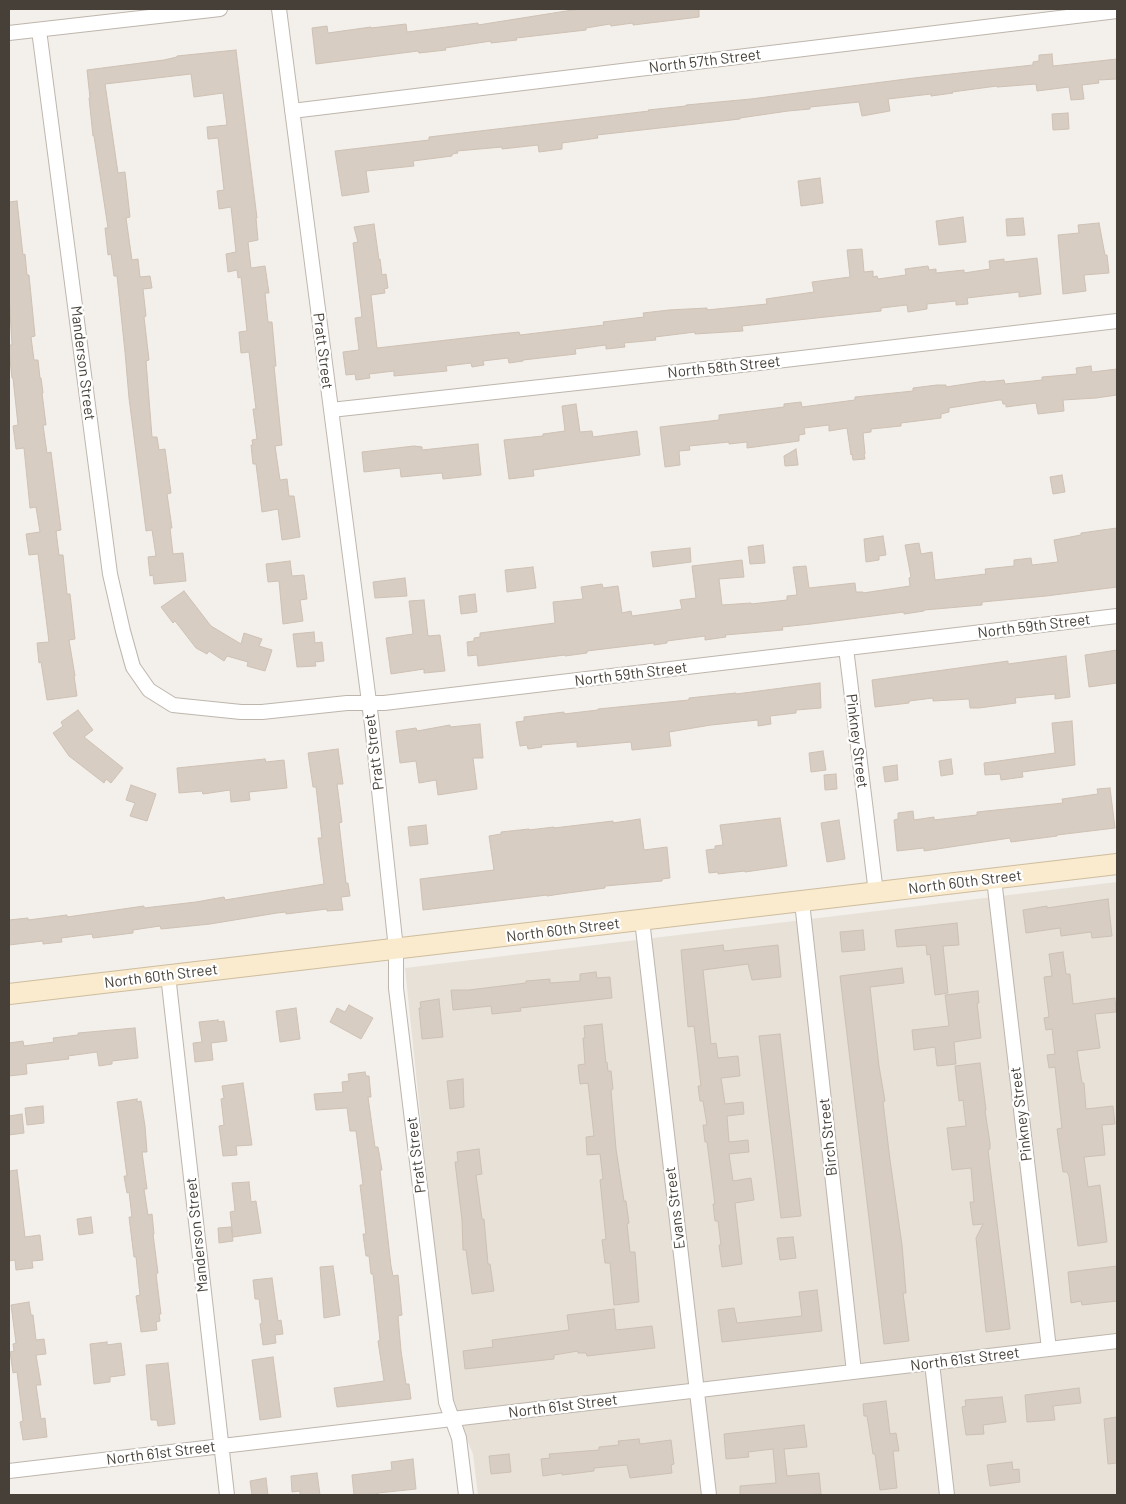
<!DOCTYPE html>
<style>
body{margin:0}
#map{position:relative;width:1126px;height:1504px;overflow:hidden;background:#f3efea;font-family:Barlow,sans-serif}
canvas{display:block}
.frame{position:absolute;inset:0;border:10px solid #464039;pointer-events:none}
</style>
<div id="map">
<canvas width="1126" height="1504"></canvas>
<div class="frame"></div>
</div>
<script>
const g = document.querySelector('canvas').getContext('2d');
g.lineJoin = 'round';
function paint(path, color) { g.fillStyle = color; g.fill(path, 'evenodd'); }
const toPath = rows => new Path2D(rows.map(r => 'M' + r).join(''));
function strokePath(path, color, width, dash) { g.strokeStyle = color; g.lineWidth = width; g.lineCap = dash ? 'butt' : 'round'; g.setLineDash(dash || []); g.stroke(path); }
function label(font, color, halo, rows, align = 'center') {
  g.font = font + ' Barlow,sans-serif'; g.lineWidth = 4.5; g.setLineDash([]); g.textBaseline = 'middle'; g.strokeStyle = halo; g.fillStyle = color; for (const [text, x, y, turn = 0] of rows) {
    g.save(); g.translate(x, y); g.rotate((+turn || 0) * Math.PI / 180); g.textAlign = isNaN(turn) ? turn : align; if (halo) g.strokeText(text, 0, 0); g.fillText(text, 0, 0); g.restore();
  }
}
paint(toPath([
 [1117,882,1117,1495,478,1495,473,1454,450,1400,405,968]
]), '#e7e1d8');
const building = toPath([
 [579,9,699,9,699,17,633,25,633,23,611,26,610,24,586,28,586,30,516,38,517,40,491,43,491,41,445,48,446,50,419,53,418,51,316,64,312,28,327,26,328,33,371,27,371,28,406,24,407,32,478,23,478,25,579,9],
 [236,50,257,218,256,218,258,240,248,242,251,268,265,266,269,293,265,293,268,322,272,322,276,366,274,366,282,445,275,446,280,480,287,479,289,496,294,496,300,537,282,540,278,509,262,512,256,464,253,464,251,445,253,445,252,440,257,439,253,409,256,409,249,352,241,353,239,332,247,331,241,277,238,278,237,270,228,272,226,254,236,252,231,207,219,209,217,191,224,190,218,138,208,139,207,127,227,125,223,93,194,97,191,74,105,84,118,173,125,172,130,217,126,218,132,260,138,259,140,277,150,276,152,288,143,289,146,316,144,317,149,360,146,361,152,437,157,437,159,450,165,449,171,493,167,494,172,528,170,528,173,554,183,553,186,581,154,584,153,575,150,576,148,557,156,556,152,530,146,531,144,515,129,398,125,352,117,276,114,276,111,254,108,255,105,228,108,228,94,136,93,136,89,98,90,98,87,70,164,60,177,57,177,56,236,50],
 [1052,54,1053,66,1117,59,1117,79,1098,80,1099,83,1082,85,1084,99,1071,100,1069,87,1037,91,1036,84,997,87,997,86,952,92,953,93,931,96,931,94,888,99,890,111,862,116,859,102,810,107,810,109,788,111,740,118,740,119,597,135,598,138,562,143,562,149,539,152,538,145,502,149,502,147,457,151,458,153,452,154,452,156,413,161,414,166,366,171,369,192,342,196,335,151,429,140,429,137,649,111,648,110,686,106,686,105,751,99,914,78,1033,65,1033,62,1039,61,1039,55,1052,54],
 [1068,113,1069,129,1053,130,1052,114,1068,113],
 [820,178,823,203,801,206,798,181,820,178],
 [17,201,23,255,25,254,27,275,29,275,35,336,31,337,34,360,38,360,40,378,41,378,43,393,42,393,46,425,43,425,47,453,51,452,61,530,56,531,59,555,63,555,67,594,70,594,75,639,69,640,75,676,74,676,77,696,47,700,41,662,39,663,37,643,49,642,38,554,29,555,26,534,40,532,36,507,30,508,24,448,16,449,13,426,18,425,13,378,12,378,9,351,9,345,12,345,9,294,9,202,17,201],
 [963,217,966,242,939,245,936,221,963,217],
 [1023,218,1025,235,1007,236,1006,219,1023,218],
 [1099,223,1105,255,1107,255,1109,273,1084,275,1086,291,1063,294,1058,235,1079,233,1078,225,1099,223],
 [374,224,379,260,380,259,382,275,386,274,388,288,384,289,385,293,371,295,377,348,500,334,519,332,520,335,604,325,603,322,644,317,643,313,669,310,707,308,707,310,767,304,766,299,814,292,812,282,850,277,847,250,862,249,864,272,873,271,873,277,877,276,878,279,906,275,905,269,928,266,929,270,936,269,936,273,964,270,964,273,990,269,989,261,1004,259,1004,262,1037,258,1041,294,1019,297,1019,292,967,298,968,304,956,305,956,301,927,304,927,309,908,312,907,305,881,308,881,311,742,326,743,331,695,334,695,332,655,337,656,340,624,343,625,347,606,349,606,345,575,349,576,354,523,360,523,361,509,363,508,358,483,361,484,365,472,367,471,363,446,366,447,371,394,376,394,371,369,374,370,378,356,380,355,374,346,375,343,352,359,350,355,318,362,317,353,243,358,242,354,227,374,224],
 [1091,366,1092,372,1117,369,1117,395,1096,398,1063,400,1064,411,1038,414,1036,403,1006,407,1006,404,1003,404,1002,400,999,400,949,408,949,412,941,414,941,418,901,423,901,426,871,429,871,432,863,433,865,454,864,454,865,459,853,460,852,454,851,455,847,428,829,431,829,425,804,428,805,434,799,435,799,441,747,448,747,442,729,444,729,442,689,446,690,450,679,451,680,465,665,467,660,427,719,420,719,415,784,407,784,404,801,402,802,407,855,400,855,397,913,391,913,388,937,385,946,385,946,387,985,381,986,382,1004,380,1005,384,1042,380,1042,377,1077,374,1076,368,1091,366],
 [576,404,580,432,592,431,593,437,637,431,640,455,533,470,534,476,509,479,504,440,543,436,543,434,565,431,562,406,576,404],
 [478,444,481,475,443,479,442,473,401,477,400,468,364,472,362,452,414,446,422,447,422,450,478,444],
 [796,449,798,465,785,466,784,456,796,449],
 [1062,475,1065,492,1053,494,1050,477,1062,475],
 [1117,528,1117,587,1046,596,982,602,982,605,924,610,924,611,904,614,904,612,811,624,782,627,783,630,725,635,726,637,705,640,705,636,667,641,667,643,654,645,654,643,620,647,587,651,587,653,565,656,565,655,478,666,477,655,468,656,467,642,474,641,474,638,480,637,480,633,555,623,553,602,583,599,581,587,602,584,603,588,618,586,622,613,631,611,632,616,682,609,680,600,696,598,692,566,742,560,744,577,719,579,722,605,751,603,751,604,787,600,787,596,797,595,793,567,806,566,809,588,855,583,856,592,863,592,863,593,910,586,909,578,911,577,905,545,919,543,921,554,932,552,935,580,986,574,985,569,1014,566,1014,560,1031,558,1032,565,1058,562,1054,540,1081,535,1081,533,1117,528],
 [883,536,886,555,879,556,879,560,866,562,864,539,883,536],
 [763,545,765,563,750,564,748,547,763,545],
 [690,548,691,562,653,567,651,552,690,548],
 [290,561,292,576,304,575,307,599,300,600,303,621,283,624,279,581,268,582,266,564,290,561],
 [533,567,536,588,507,592,505,570,533,567],
 [405,578,407,596,375,598,373,582,405,578],
 [184,591,211,626,241,644,244,633,262,639,259,646,272,650,265,671,247,666,248,662,227,656,224,661,209,651,207,654,196,648,175,621,173,623,161,607,184,591],
 [475,594,477,612,461,614,459,596,475,594],
 [424,600,428,636,440,635,445,671,424,673,424,669,391,674,386,638,413,634,409,601,424,600],
 [314,632,315,643,322,642,324,661,315,662,316,666,297,667,293,634,314,632],
 [1117,650,1117,683,1089,687,1085,655,1117,650],
 [1066,656,1070,697,1055,699,1055,694,1015,698,1016,703,979,708,970,708,969,699,933,701,933,698,909,701,909,703,875,707,872,680,987,664,1008,661,1008,664,1066,656],
 [820,683,821,708,796,710,796,713,770,716,771,724,758,726,758,720,711,725,669,732,671,746,632,750,631,742,577,747,577,742,541,745,542,747,528,749,527,745,520,746,516,722,524,721,524,717,564,712,564,714,598,710,598,709,689,700,689,698,736,693,736,694,820,683],
 [78,710,93,730,84,737,123,768,111,783,106,779,104,783,69,756,53,733,63,726,61,722,78,710],
 [1072,721,1075,765,1022,772,1023,777,1001,780,1000,774,985,775,984,763,1055,753,1052,723,1072,721],
 [480,724,483,758,473,758,477,789,438,795,436,780,419,783,416,761,400,763,396,731,416,728,417,731,450,725,450,727,480,724],
 [338,749,343,784,337,784,342,822,339,823,346,883,348,883,350,896,341,897,343,910,327,911,327,909,286,914,286,912,277,913,210,924,161,929,160,926,133,930,133,933,93,938,92,934,61,938,62,942,43,944,43,941,9,945,9,920,28,918,28,920,67,915,67,917,144,906,144,908,196,902,224,897,225,900,324,884,318,838,322,838,316,787,313,787,308,753,338,749],
 [823,751,826,770,811,772,809,753,823,751],
 [265,759,266,762,284,760,287,788,249,792,250,800,231,802,230,790,203,794,202,791,179,793,177,768,265,759],
 [951,759,953,774,941,776,939,761,951,759],
 [897,765,898,780,885,782,883,767,897,765],
 [836,774,837,789,825,790,824,775,836,774],
 [131,785,156,794,147,821,130,816,135,803,126,800,131,785],
 [1110,788,1115,828,1057,835,1057,836,1011,842,1010,838,924,851,924,848,897,851,894,820,898,819,898,813,913,811,914,820,934,817,934,820,977,815,977,812,1063,803,1062,799,1098,794,1097,789,1110,788],
 [780,818,787,866,745,872,745,871,718,874,718,872,709,873,706,850,715,849,715,846,723,845,720,825,780,818],
 [640,819,644,850,667,847,670,878,662,879,662,881,605,886,605,888,560,894,547,896,547,895,423,910,420,879,494,870,489,836,501,834,501,832,529,829,529,830,554,827,554,828,613,821,613,823,640,819],
 [839,820,845,859,827,862,821,823,839,820],
 [426,825,428,844,410,846,408,827,426,825],
 [1108,899,1112,936,1092,938,1091,932,1061,936,1060,928,1026,933,1023,910,1047,906,1047,908,1108,899],
 [957,923,959,945,943,946,948,993,935,995,930,954,927,955,926,945,897,947,895,930,957,923],
 [863,930,865,950,842,952,840,932,863,930],
 [723,945,724,951,778,945,781,977,752,980,748,964,703,970,711,1044,716,1043,718,1058,738,1056,740,1076,721,1078,725,1104,743,1102,744,1114,727,1116,729,1142,748,1140,749,1152,729,1154,733,1181,751,1178,754,1200,735,1203,742,1264,722,1267,719,1245,721,1245,718,1221,715,1221,713,1204,715,1204,707,1142,705,1142,703,1125,707,1125,703,1101,700,1101,698,1086,701,1086,694,1026,688,1027,681,950,723,945],
 [1063,952,1066,974,1070,974,1073,1004,1115,998,1116,1012,1095,1014,1100,1048,1077,1051,1082,1083,1084,1083,1086,1109,1113,1106,1115,1124,1102,1125,1105,1155,1084,1157,1088,1187,1100,1185,1107,1242,1078,1246,1069,1176,1067,1172,1063,1172,1057,1129,1062,1128,1055,1067,1049,1068,1047,1055,1055,1054,1052,1029,1046,1030,1044,1018,1049,1017,1044,977,1052,976,1049,954,1063,952],
 [902,968,904,983,870,987,879,1066,885,1101,883,1102,890,1160,902,1245,906,1293,903,1293,909,1341,884,1344,840,976,902,968],
 [596,972,597,978,610,977,612,998,520,1008,521,1011,492,1014,491,1006,453,1010,451,990,469,990,526,983,526,981,550,979,550,983,580,981,580,974,596,972],
 [978,991,979,1003,977,1003,981,1038,954,1042,956,1064,937,1066,935,1047,914,1050,912,1030,949,1026,945,995,978,991],
 [439,999,443,1037,422,1039,419,1008,421,1008,420,1002,439,999],
 [349,1005,373,1018,361,1039,330,1022,337,1008,345,1012,349,1005],
 [296,1008,300,1039,280,1042,276,1011,296,1008],
 [218,1020,218,1022,224,1021,227,1041,211,1043,213,1060,195,1062,193,1043,202,1042,199,1022,218,1020],
 [602,1024,606,1063,607,1062,608,1071,611,1071,613,1089,611,1090,616,1149,624,1201,626,1201,629,1223,627,1224,630,1252,635,1252,639,1302,614,1305,610,1263,605,1263,602,1240,606,1239,600,1180,603,1179,600,1154,587,1155,586,1137,594,1136,588,1083,580,1084,578,1065,585,1064,583,1038,585,1038,584,1026,602,1024],
 [135,1028,138,1058,112,1061,112,1064,99,1066,97,1052,68,1056,69,1059,26,1064,27,1074,9,1076,9,1043,23,1041,24,1046,54,1042,53,1038,78,1035,78,1033,135,1028],
 [780,1034,801,1216,781,1218,759,1036,780,1034],
 [980,1063,986,1110,985,1111,990,1143,990,1149,988,1150,1010,1329,986,1332,976,1238,983,1224,973,1225,970,1202,974,1202,971,1168,952,1170,947,1128,966,1126,963,1100,959,1101,955,1066,980,1063],
 [365,1072,366,1076,369,1076,371,1097,368,1097,375,1147,378,1147,382,1170,380,1170,391,1266,393,1276,398,1275,402,1315,398,1316,401,1351,406,1384,409,1384,411,1399,337,1407,334,1388,384,1381,378,1341,380,1340,373,1274,371,1274,369,1256,366,1256,363,1234,366,1234,360,1185,363,1185,356,1131,350,1131,347,1108,316,1110,314,1094,343,1092,342,1082,349,1081,348,1074,365,1072],
 [463,1079,464,1107,450,1109,447,1081,463,1079],
 [243,1083,252,1145,236,1146,237,1155,223,1156,219,1126,224,1125,221,1099,224,1098,222,1086,243,1083],
 [137,1099,137,1102,141,1101,145,1126,147,1152,142,1152,147,1189,144,1189,148,1215,152,1214,154,1234,153,1234,158,1273,156,1274,161,1314,159,1314,160,1321,156,1322,157,1330,141,1332,136,1296,140,1295,136,1257,134,1257,129,1217,132,1217,129,1192,127,1193,124,1176,127,1176,117,1102,137,1099],
 [43,1106,44,1123,27,1125,25,1108,43,1106],
 [22,1114,24,1133,9,1135,9,1116,22,1114],
 [479,1149,482,1174,476,1175,482,1219,484,1219,488,1264,490,1264,494,1291,472,1294,466,1250,463,1250,462,1220,455,1162,458,1162,457,1152,479,1149],
 [17,1170,25,1237,40,1235,43,1260,32,1261,33,1268,16,1270,15,1260,9,1261,9,1171,17,1170],
 [249,1182,251,1202,256,1201,261,1233,233,1237,230,1212,235,1211,232,1183,249,1182],
 [91,1217,93,1233,79,1235,77,1219,91,1217],
 [231,1227,233,1241,219,1243,218,1228,231,1227],
 [793,1237,796,1258,780,1260,777,1238,793,1237],
 [333,1266,340,1315,324,1318,320,1267,333,1266],
 [1117,1266,1117,1301,1082,1305,1081,1301,1071,1303,1068,1272,1117,1266],
 [272,1278,278,1321,281,1320,283,1334,275,1335,276,1343,263,1345,260,1324,262,1323,259,1299,255,1299,253,1280,272,1278],
 [817,1290,822,1331,722,1342,718,1310,734,1308,737,1323,802,1316,799,1292,817,1290],
 [29,1302,31,1315,33,1315,36,1340,44,1339,46,1354,36,1355,41,1385,36,1385,41,1419,45,1418,47,1437,23,1440,20,1422,23,1421,17,1372,13,1373,10,1352,14,1351,13,1344,16,1343,11,1305,29,1302],
 [614,1309,616,1330,652,1326,655,1348,587,1356,586,1353,578,1353,578,1351,554,1355,554,1359,465,1369,463,1351,493,1347,492,1340,569,1330,567,1315,614,1309],
 [107,1342,107,1345,121,1343,125,1375,110,1377,110,1382,94,1384,90,1344,107,1342],
 [273,1357,281,1417,260,1420,252,1360,273,1357],
 [168,1363,175,1424,158,1426,157,1420,151,1420,146,1365,168,1363],
 [1079,1388,1081,1403,1053,1406,1055,1420,1027,1422,1025,1395,1079,1388],
 [1002,1397,1006,1422,983,1425,984,1434,966,1435,962,1407,966,1406,965,1400,1002,1397],
 [886,1401,890,1434,896,1433,899,1451,893,1451,897,1488,880,1490,875,1454,873,1454,867,1416,864,1416,863,1404,886,1401],
 [1117,1417,1117,1463,1108,1464,1104,1419,1117,1417],
 [804,1425,807,1447,784,1449,787,1476,819,1473,821,1494,800,1495,740,1495,740,1486,776,1483,773,1449,748,1452,749,1457,726,1459,724,1434,804,1425],
 [639,1439,640,1444,671,1440,674,1464,671,1465,672,1473,630,1478,627,1465,594,1468,594,1471,562,1475,562,1473,543,1476,541,1459,550,1458,549,1454,599,1450,599,1447,619,1445,618,1441,639,1439],
 [509,1454,511,1472,491,1474,489,1456,509,1454],
 [413,1459,416,1489,378,1493,378,1494,368,1495,354,1495,352,1475,392,1470,391,1462,413,1459],
 [1012,1462,1013,1470,1019,1469,1020,1482,990,1486,987,1465,1012,1462],
 [317,1473,320,1495,300,1495,300,1491,292,1492,291,1476,317,1473],
 [266,1478,268,1495,252,1495,250,1481,266,1478]
]);
paint(building, '#d7cdc3');
strokePath(building, '#cec1b4', 1);
const minor = toPath([
 [279,9,372,725,396,949,396,988,446,1402,459,1438,466,1495],
 [39,30,110,574,123,631,133,667,149,690,173,705,241,712,262,712,347,703,384,703,1117,616],
 [9,33,220,9],
 [292,111,1117,11],
 [331,410,759,363,1117,321],
 [846,648,876,893],
 [994,879,1049,1349],
 [802,902,854,1372],
 [642,920,709,1495],
 [168,975,227,1495],
 [932,1363,947,1495],
 [9,1471,1117,1341]
]);
const secondary = toPath([
 [9,994,1117,864]
]);
strokePath(minor, '#beb6ad', 16);
strokePath(secondary, '#cebd9e', 22);
strokePath(minor, '#fff', 14);
strokePath(secondary, '#faebce', 20);
label('15px', '#464039', '#fff', [
 ["North 57th Street",705,61,-7],
 ["Pratt Street",323,351,83],
 ["Manderson Street",83,363,83],
 ["North 58th Street",724,367,-6],
 ["North 59th Street",1034,626,-7],
 ["North 59th Street",631,674,-7],
 ["Pinkney Street",857,741,83],
 ["Pratt Street",374,752,-97],
 ["North 60th Street",965,882,-7],
 ["North 60th Street",563,930,-7],
 ["North 60th Street",161,976,-7],
 ["Pinkney Street",1021,1114,-97],
 ["Birch Street",828,1137,-96],
 ["Pratt Street",416,1155,-97],
 ["Evans Street",675,1208,-97],
 ["Manderson Street",197,1235,-96],
 ["North 61st Street",965,1359,-7],
 ["North 61st Street",563,1406,-7],
 ["North 61st Street",161,1453,-7]
]);
</script>
